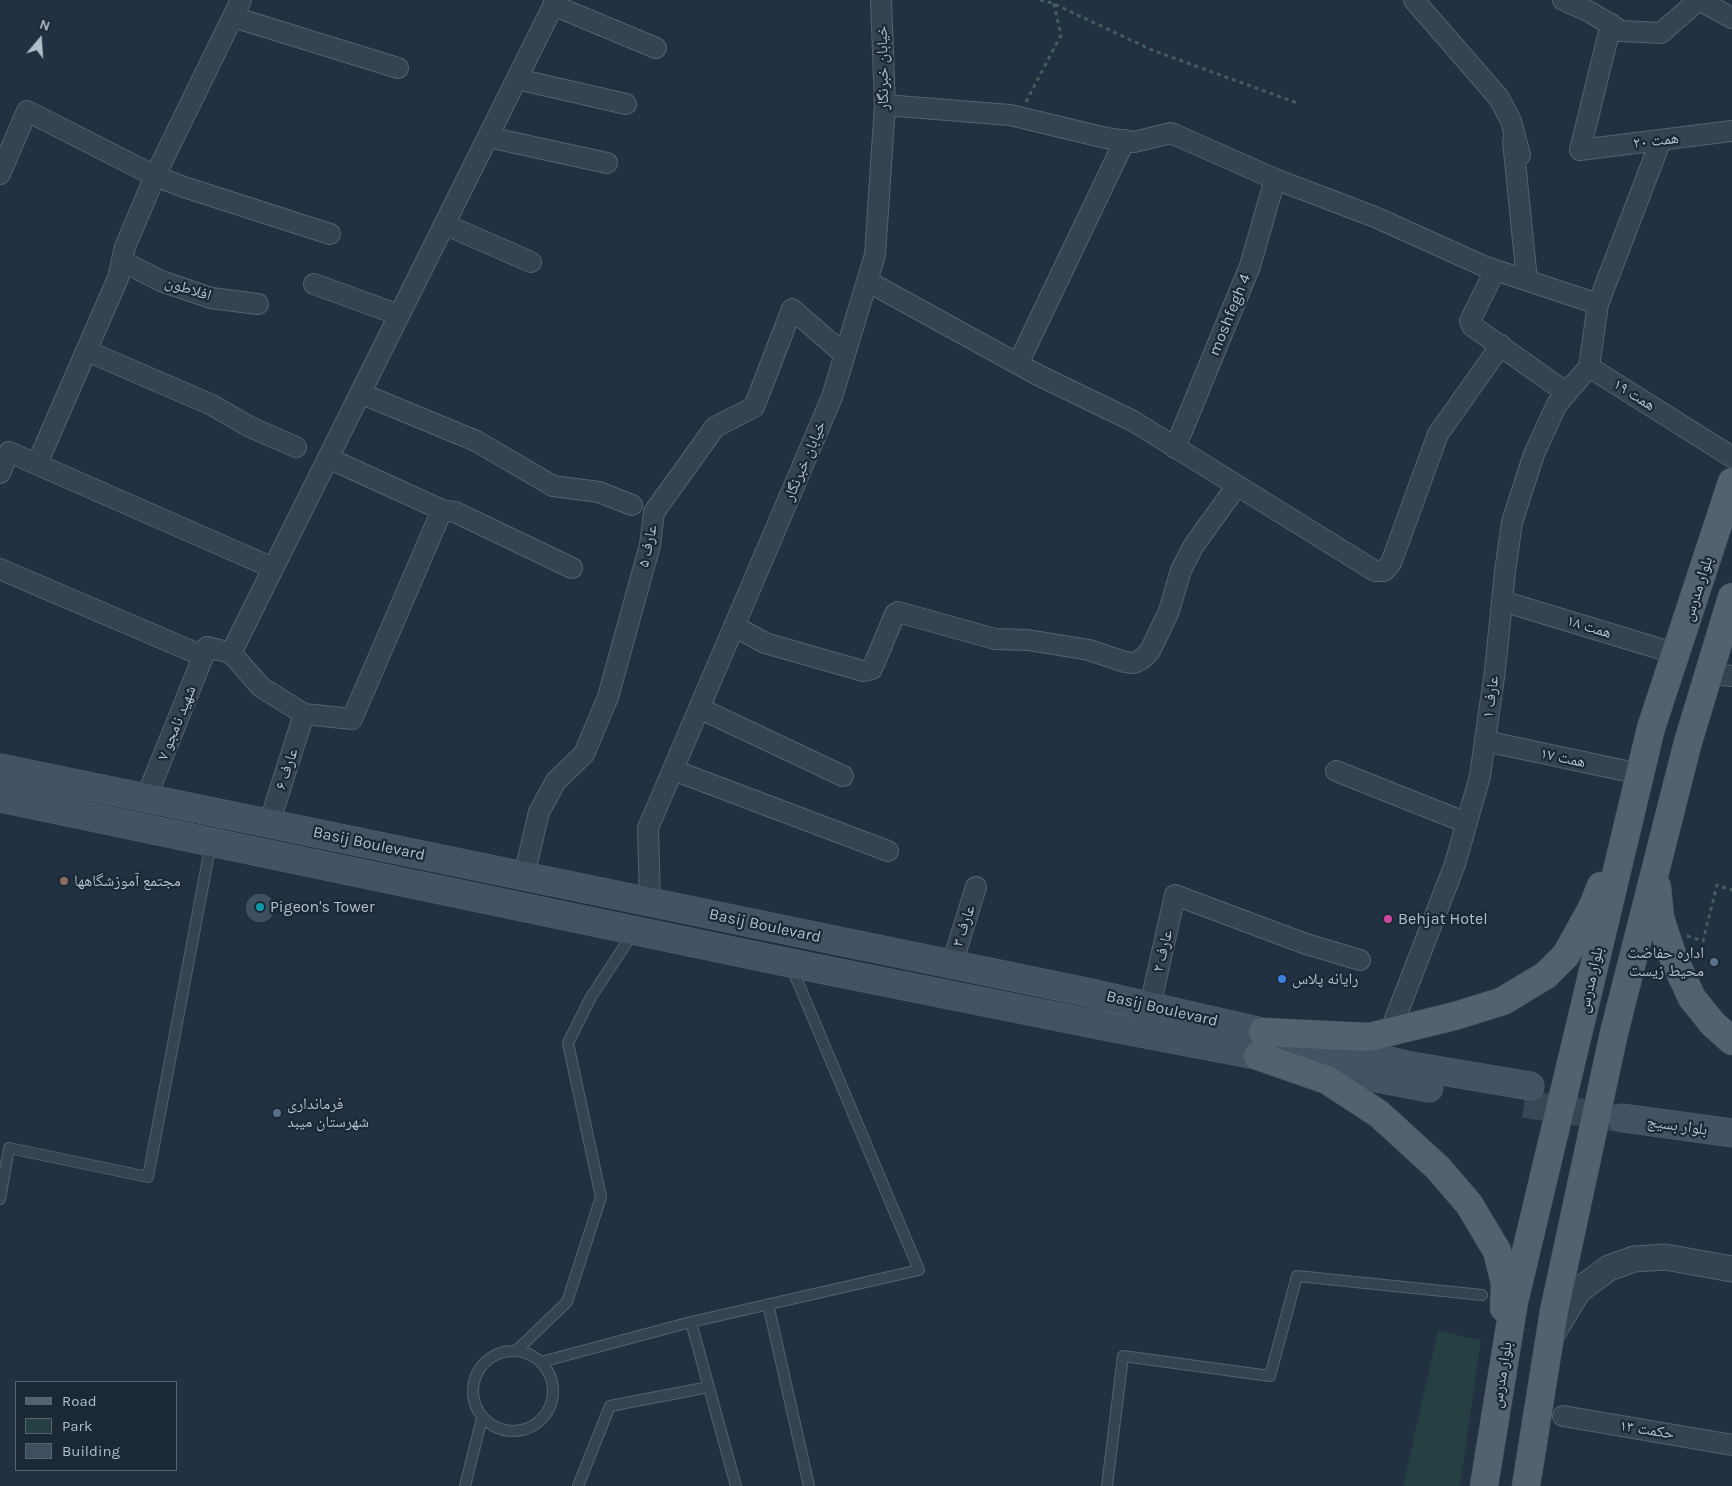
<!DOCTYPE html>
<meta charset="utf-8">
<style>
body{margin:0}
#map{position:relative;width:1732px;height:1486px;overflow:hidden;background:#223141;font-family:Karla,sans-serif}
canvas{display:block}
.legend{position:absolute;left:15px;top:1381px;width:162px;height:90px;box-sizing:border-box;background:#1b2835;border:1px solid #586471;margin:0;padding:6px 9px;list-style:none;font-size:15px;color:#b3becb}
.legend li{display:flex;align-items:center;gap:10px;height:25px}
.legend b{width:25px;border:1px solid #586471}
.north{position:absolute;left:15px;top:15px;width:50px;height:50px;-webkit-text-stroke:4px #1b2835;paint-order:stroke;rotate:18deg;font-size:14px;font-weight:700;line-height:20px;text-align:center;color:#b3becb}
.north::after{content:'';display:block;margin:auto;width:18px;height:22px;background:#b3becb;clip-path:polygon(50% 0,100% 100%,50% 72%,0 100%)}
</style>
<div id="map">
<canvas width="1732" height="1486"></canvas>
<ul class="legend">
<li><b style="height:6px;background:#546270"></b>Road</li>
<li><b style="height:14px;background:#244042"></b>Park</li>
<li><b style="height:14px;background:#3e5060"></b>Building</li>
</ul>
<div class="north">N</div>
</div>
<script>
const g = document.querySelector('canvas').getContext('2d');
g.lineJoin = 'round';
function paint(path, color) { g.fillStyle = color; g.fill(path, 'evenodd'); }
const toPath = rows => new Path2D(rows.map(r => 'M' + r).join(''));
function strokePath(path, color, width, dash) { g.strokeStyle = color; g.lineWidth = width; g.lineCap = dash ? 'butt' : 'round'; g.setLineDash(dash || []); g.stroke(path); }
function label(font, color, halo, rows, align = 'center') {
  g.font = font + ' Karla,"Noto Naskh Arabic",sans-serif'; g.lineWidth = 4.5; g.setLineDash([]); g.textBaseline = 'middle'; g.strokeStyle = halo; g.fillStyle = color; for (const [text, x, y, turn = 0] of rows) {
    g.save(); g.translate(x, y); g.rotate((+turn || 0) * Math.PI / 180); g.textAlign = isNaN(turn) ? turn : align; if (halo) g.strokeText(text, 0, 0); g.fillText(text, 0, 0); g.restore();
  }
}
paint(toPath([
 [1438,1331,1481,1340,1460,1486,1403,1486]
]), '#244042');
const building = toPath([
 '245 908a15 15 0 1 1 30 0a15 15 0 1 1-30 0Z'
]);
paint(building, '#3e5060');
strokePath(building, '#1d2a37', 1);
strokePath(toPath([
 [1524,1104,1619,1118]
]), '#384656', 28, [28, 14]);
const service = toPath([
 [0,1199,9,1148,148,1177,211,843],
 [768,1304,809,1486],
 [691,1322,736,1486],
 '473 1391a40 40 0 1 1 80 0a40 40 0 1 1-80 0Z',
 [516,1351,567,1302,601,1197,568,1043,591,997,633,933],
 [541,1362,691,1322,919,1270,791,966],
 [465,1486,482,1418],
 [578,1486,610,1406,709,1387],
 [1107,1486,1123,1356,1270,1376,1297,1276,1482,1295]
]);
const minor = toPath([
 [1414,0,1499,98,1511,121,1520,155],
 [1563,0,1590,12,1621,31,1661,33,1692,6,1694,0],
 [1699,0,1732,18],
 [553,5,656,48],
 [233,17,398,68],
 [1611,24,1580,150,1732,131],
 [517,79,626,104],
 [885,105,1010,115,1106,138,1134,142,1171,133,1275,179,1375,217,1486,267,1598,304,1661,140],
 [488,137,607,163],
 [1513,141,1527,280],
 [0,174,27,111,155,176,184,187,330,234],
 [444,224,531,262],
 [122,261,161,281,211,298,258,304],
 [1495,270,1470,321,1472,326,1567,393],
 [867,281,1038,375,1133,421,1375,571,1384,571,1391,563,1438,434,1501,345],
 [314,284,399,315],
 [1598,304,1589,367,1732,457],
 [87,351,212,405,250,427,296,447],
 [1018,364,1125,140],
 [360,393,476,441,553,486,599,492,632,505],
 [1175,448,1250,266,1275,179],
 [328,458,442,510,455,512,572,568],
 [37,464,118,278,125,247,155,176,241,0],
 [0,473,9,452,273,568],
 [0,569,203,656],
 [1502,601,1677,654],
 [734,626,765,643,863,671,872,669,895,614,898,612,995,639,1028,640,1089,650,1125,662,1134,663,1142,659,1150,651,1169,611,1181,570,1194,545,1236,487],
 [231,653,261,687,304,714,352,719,442,510],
 [1708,673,1732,676],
 [699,708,843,776],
 [1485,741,1640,774],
 [673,770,888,851],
 [1336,771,1467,823],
 [146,798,207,647,231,653,556,0],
 [269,824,304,714],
 [524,876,539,812,556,781,584,754,608,697,650,545,654,512,715,427,754,407,792,309,845,355],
 [650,902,648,828,832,397,875,255,885,105,881,0],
 [952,964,976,887],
 [1150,1006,1175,895,1306,944,1360,960],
 [1390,1032,1455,864,1480,776,1495,670,1505,572,1512,522,1534,454,1557,404,1589,367],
 [1563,1416,1732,1445]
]);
const tertiary = toPath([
 [1552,1334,1578,1291,1609,1268,1634,1259,1665,1257,1732,1269]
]);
const secondary = toPath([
 [0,768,1091,993,1406,1065,1530,1086],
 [0,798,790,963,1114,1028,1429,1088],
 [1623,1118,1732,1133]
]);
const primary = toPath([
 [1657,887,1660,918,1673,957,1692,998,1713,1024,1732,1041],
 [1263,1032,1369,1037,1455,1016,1503,1001,1546,975,1566,955,1592,908,1601,886],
 [1258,1056,1327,1080,1379,1114,1438,1168,1469,1204,1497,1251,1505,1283,1504,1308],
 [1484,1486,1514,1302,1651,728,1732,482],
 [1526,1486,1554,1311,1614,1033,1688,742,1732,597]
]);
strokePath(service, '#54616e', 12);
strokePath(minor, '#54616e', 22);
strokePath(tertiary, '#54616e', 27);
strokePath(secondary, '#54616e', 29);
strokePath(primary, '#404c59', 29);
strokePath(toPath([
 [1040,0,1052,3,1152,50,1297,103],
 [1026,102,1061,35,1053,0],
 [1687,936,1703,941,1717,885,1732,890]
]), '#425d5e', 3, [4, 4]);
strokePath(service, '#364350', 10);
strokePath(minor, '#364350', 20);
strokePath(tertiary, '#364350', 25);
strokePath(secondary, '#445264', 28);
strokePath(primary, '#546270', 28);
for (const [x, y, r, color] of [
 [64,881,5,"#8d6e63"],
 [260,907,5,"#0f9aa8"],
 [1388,919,5,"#d1479c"],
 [1714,962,5,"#5c6f8a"],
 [1282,979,5,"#3f7fe0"],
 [277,1113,5,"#5c6f8a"]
]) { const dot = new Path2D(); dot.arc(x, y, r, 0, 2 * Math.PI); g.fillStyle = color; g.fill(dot); strokePath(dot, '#1b2835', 2); }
label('16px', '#b3becb', '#1b2835', [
 ["خیابان خبرنگار",883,68,-91],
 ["همت ۲۰",1656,141,-7],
 ["افلاطون",188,289,18],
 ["moshfegh 4",1230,315,-68],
 ["همت ۱۹",1634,395,32],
 ["خیابان خبرنگار",805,461,-67],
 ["عارف ۵",648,546,-78],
 ["بلوار مدرس",1698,589,-72],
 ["همت ۱۸",1589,627,17],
 ["عارف ۱",1491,697,-82],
 ["شهید نامجو ۷",177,723,-68],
 ["همت ۱۷",1563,758,12],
 ["عارف ۶",287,769,-72],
 ["Basij Boulevard",369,844,12],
 ["Basij Boulevard",765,926,12],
 ["عارف ۳",964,926,-72],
 ["عارف ۲",1163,951,-77],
 ["بلوار مدرس",1591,980,-77],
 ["Basij Boulevard",1162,1009,13],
 ["بلوار بسیج",1677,1126,8],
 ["بلوار مدرس",1502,1375,-81],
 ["حکمت ۱۳",1647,1430,9]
]);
label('16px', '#b3becb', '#1b2835', [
 ["مجتمع آموزشگاهها",74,881],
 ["Pigeon's Tower",270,907],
 ["Behjat Hotel",1398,919],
 ["اداره حفاضت",1704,953,"right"],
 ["محیط زیست",1704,971,"right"],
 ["رایانه پلاس",1292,979],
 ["فرمانداری",287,1104],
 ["شهرستان میبد",287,1122]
], 'left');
</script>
